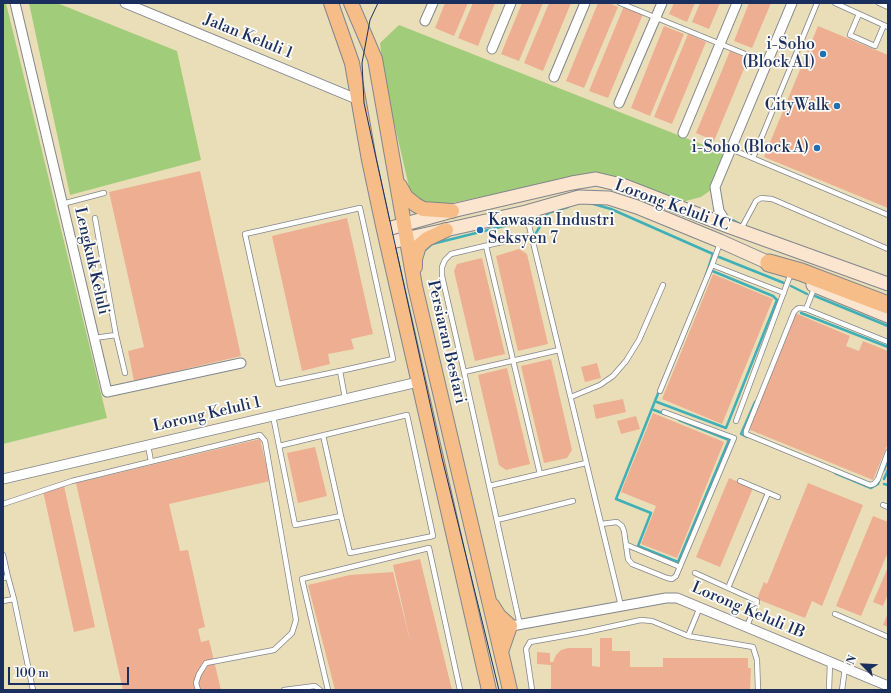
<!DOCTYPE html>
<style>
body{margin:0}
#map{position:relative;width:891px;height:693px;overflow:hidden;background:#eadeb9;font-family:"Libre Bodoni",serif}
canvas{display:block}
.frame{position:absolute;inset:0;border:4px solid #1b2f5e;pointer-events:none}
.north{position:absolute;left:843px;top:645px;width:40px;height:40px;-webkit-text-stroke:3px #fdfcf7;paint-order:stroke;rotate:294deg;font-size:11px;font-weight:700;line-height:16px;text-align:center;color:#1b2f5e}
.north::after{content:'';display:block;margin:auto;width:14px;height:18px;background:#1b2f5e;clip-path:polygon(50% 0,100% 100%,50% 72%,0 100%)}
.scale{position:absolute;left:8px;top:667px;width:121px;height:18px;box-sizing:border-box;border:2px solid #1b2f5e;border-top:0;padding-left:5px;font-size:12px;line-height:14px;white-space:nowrap;color:#1b2f5e;-webkit-text-stroke:3px #fdfcf7;paint-order:stroke}
</style>
<div id="map">
<canvas width="891" height="693"></canvas>
<div class="frame"></div>
<div class="north">N</div>
<div class="scale">100 m</div>
</div>
<script>
const g = document.querySelector('canvas').getContext('2d');
g.lineJoin = 'round';
function paint(path, color) { g.fillStyle = color; g.fill(path, 'evenodd'); }
const toPath = rows => new Path2D(rows.map(r => 'M' + r).join(''));
function strokePath(path, color, width, dash) { g.strokeStyle = color; g.lineWidth = width; g.lineCap = dash ? 'butt' : 'round'; g.setLineDash(dash || []); g.stroke(path); }
function label(font, color, halo, rows, align = 'center') {
  g.font = font + ' "Libre Bodoni",serif'; g.lineWidth = 3.5; g.setLineDash([]); g.textBaseline = 'middle'; g.strokeStyle = halo; g.fillStyle = color; for (const [text, x, y, turn = 0] of rows) {
    g.save(); g.translate(x, y); g.rotate((+turn || 0) * Math.PI / 180); g.textAlign = isNaN(turn) ? turn : align; if (halo) g.strokeText(text, 0, 0); g.fillText(text, 0, 0); g.restore();
  }
}
paint(toPath([
 [3,3,6,3,107,418,3,444],
 [29,3,57,3,177,51,201,160,70,195],
 [399,25,726,154,711,190,701,197,682,202,623,178,598,174,565,180,437,206,427,204,411,195,393,118,383,70,380,43]
]), '#a1cd7a');
strokePath(toPath([
 [590,203,611,209,713,254,706,275],
 [727,217,740,224],
 [536,233,548,213,568,207],
 [425,250,432,244,512,224],
 [719,257,784,283],
 [791,286,807,294],
 [815,296,888,326],
 [801,313,888,347],
 [659,391,616,499,651,513,638,546,678,562,729,440,679,420],
 [657,402,726,428,777,300,773,296,710,270],
 [654,410,665,414],
 [747,437,741,434,755,402],
 [884,470,888,459],
 [835,473,871,488,878,484,880,479],
 [884,479,888,470],
 [884,484,888,485]
]), '#3fb0b7', 2.5);
paint(toPath([
 [445,3,468,3,454,36,435,28],
 [473,3,495,3,478,46,458,38],
 [522,3,543,3,519,61,501,54],
 [549,3,571,3,543,71,524,63],
 [598,3,609,3,618,7,584,88,566,81],
 [674,3,695,3,687,22,669,14],
 [700,3,720,3,709,29,692,22],
 [749,3,771,3,752,48,734,41],
 [624,6,643,14,608,98,589,91],
 [664,26,684,34,650,116,631,108],
 [818,26,888,55,888,208,764,157],
 [688,34,706,42,672,124,654,117],
 [730,51,748,59,714,141,696,133],
 [200,171,241,356,134,381,128,351,144,347,109,192],
 [347,218,373,334,351,339,354,349,328,354,330,364,302,371,272,236],
 [519,249,527,254,548,344,518,351,496,256],
 [482,258,505,354,475,361,454,271,457,264],
 [713,274,773,299,722,424,662,399],
 [795,313,850,336,846,346,859,351,863,341,888,351,888,443,873,480,748,429],
 [551,359,572,450,567,458,544,463,521,366],
 [597,363,601,378,585,382,581,367],
 [507,368,530,464,506,470,499,465,478,375],
 [623,399,626,412,596,419,593,405],
 [653,413,724,442,677,558,641,544,656,506,621,492],
 [636,416,640,429,621,434,617,421],
 [260,439,270,481,169,504,180,551,188,550,205,627,198,629,201,642,209,640,221,690,123,690,76,483],
 [315,447,327,496,298,503,287,453],
 [729,478,753,488,720,567,696,557],
 [808,483,863,505,822,606,812,601,805,618,757,599,764,582,767,584],
 [64,486,95,627,74,632,43,491],
 [873,516,888,522,888,552,861,616,836,606],
 [420,559,452,690,335,690,308,585,350,575,393,572,411,644,393,565],
 [888,567,888,594,883,606,873,602],
 [888,613,888,627,883,625],
 [600,638,612,638,612,651,630,651,630,667,663,667,663,658,748,658,748,668,751,668,750,690,551,690,551,665,537,664,537,652,550,653,550,662,553,662,556,655,561,650,568,648,592,648,592,666,600,667]
]), '#edae91');
const lane = toPath([
 [620,3,750,56],
 [835,3,888,27],
 [879,3,888,7],
 [859,14,850,35,875,46,884,25],
 [731,149,888,215],
 [753,158,817,3],
 [62,204,104,193],
 [526,213,621,606],
 [95,218,116,335],
 [741,229,756,201,761,198,772,199,888,249],
 [486,246,540,474],
 [712,265,784,293],
 [806,309,815,286],
 [94,338,116,335,125,373],
 [888,342,806,309,799,308,797,309,794,312,746,431,746,434,870,485,874,484,878,479,888,452],
 [340,371,278,384,245,234,360,208,393,359,340,371,345,398],
 [464,372,559,350],
 [660,391,712,265,720,243],
 [571,397,600,385,613,376,626,361,639,340,663,285],
 [273,416,295,525,341,516,350,553,433,536,407,415,279,446],
 [736,421,791,273],
 [323,435,341,516],
 [148,445,151,462],
 [740,481,778,497],
 [489,486,586,463],
 [3,504,72,481,260,435,265,441,296,620,292,633,274,650,206,663,199,674,196,683,198,690],
 [883,505,888,507],
 [497,520,573,501],
 [601,524,617,522,622,526,624,531,628,559,632,564,667,578,672,579,676,576,734,438,664,412],
 [627,545,680,567],
 [3,555,8,577,3,578],
 [695,573,757,601,757,602,747,626],
 [8,577,14,599],
 [728,588,768,493],
 [3,601,14,599,33,690],
 [700,607,688,636,753,647,757,660,758,690],
 [835,614,888,637],
 [520,625,464,372,442,276,442,267,445,260,451,254,531,235],
 [284,690,315,686,320,690],
 [328,690,302,579,429,548,460,690],
 [532,690,526,649,530,642,586,632,641,620,652,621,688,636],
 [829,690,830,662],
 [842,690,845,668]
]);
const street = toPath([
 [15,3,107,392,241,363],
 [125,3,359,100],
 [425,21,433,3],
 [492,49,511,3],
 [554,77,585,3],
 [619,103,662,3],
 [683,133,737,3],
 [729,227,719,211,715,187,792,3],
 [3,479,418,382],
 [506,627,666,598,677,598,888,686]
]);
const secondary = toPath([
 [384,230,452,211,572,183,596,179,625,186,730,227,888,284],
 [387,243,526,212,579,197,609,198,637,207,720,241,778,267],
 [813,285,888,316]
]);
const primary = toPath([
 [331,3,352,63,369,160,384,230,489,690],
 [351,3,375,59,415,286,510,690],
 [400,186,406,197,416,205,423,209,452,211],
 [415,267,415,259,419,246,427,239,446,230],
 [492,605,499,616,510,626,501,652]
]);
const highway = toPath([
 [769,263,801,272,888,305]
]);
strokePath(lane, '#82868c', 6);
strokePath(street, '#82868c', 11);
strokePath(secondary, '#82868c', 15);
strokePath(primary, '#82868c', 16);
strokePath(highway, '#82868c', 19);
strokePath(lane, '#fff', 4.5);
strokePath(street, '#fff', 9);
strokePath(secondary, '#fce5cf', 13);
strokePath(primary, '#f7bd88', 14);
strokePath(highway, '#f7bd88', 17);
strokePath(toPath([
 [378,3,370,20,362,63,364,103,442,458,499,690]
]), '#1b2f5e', 1);
for (const [x, y, r, color] of [
 [823,54,4,"#1f6fb2"],
 [837,106,4,"#1f6fb2"],
 [817,148,4,"#1f6fb2"],
 [480,230,4,"#1f6fb2"]
]) { const dot = new Path2D(); dot.arc(x, y, r, 0, 2 * Math.PI); g.fillStyle = color; g.fill(dot); strokePath(dot, '#fdfcf7', 1.5); }
label('16px', '#1b2f5e', '#fdfcf7', [
 ["Jalan Keluli 1",248,37,22],
 ["Lorong Keluli 1C",672,206,20],
 ["Lengkuk Keluli",91,261,77],
 ["Persiaran Bestari",446,342,77],
 ["Lorong Keluli 1",207,415,-13],
 ["Lorong Keluli 1B",748,611,23]
]);
label('16px', '#1b2f5e', '#fdfcf7', [
 ["i-Soho",815,45],
 ["(Block A1)",815,63],
 ["CityWalk",829,106],
 ["i-Soho (Block A)",809,148],
 ["Kawasan Industri",488,221,"left"],
 ["Seksyen 7",488,239,"left"]
], 'right');
</script>
